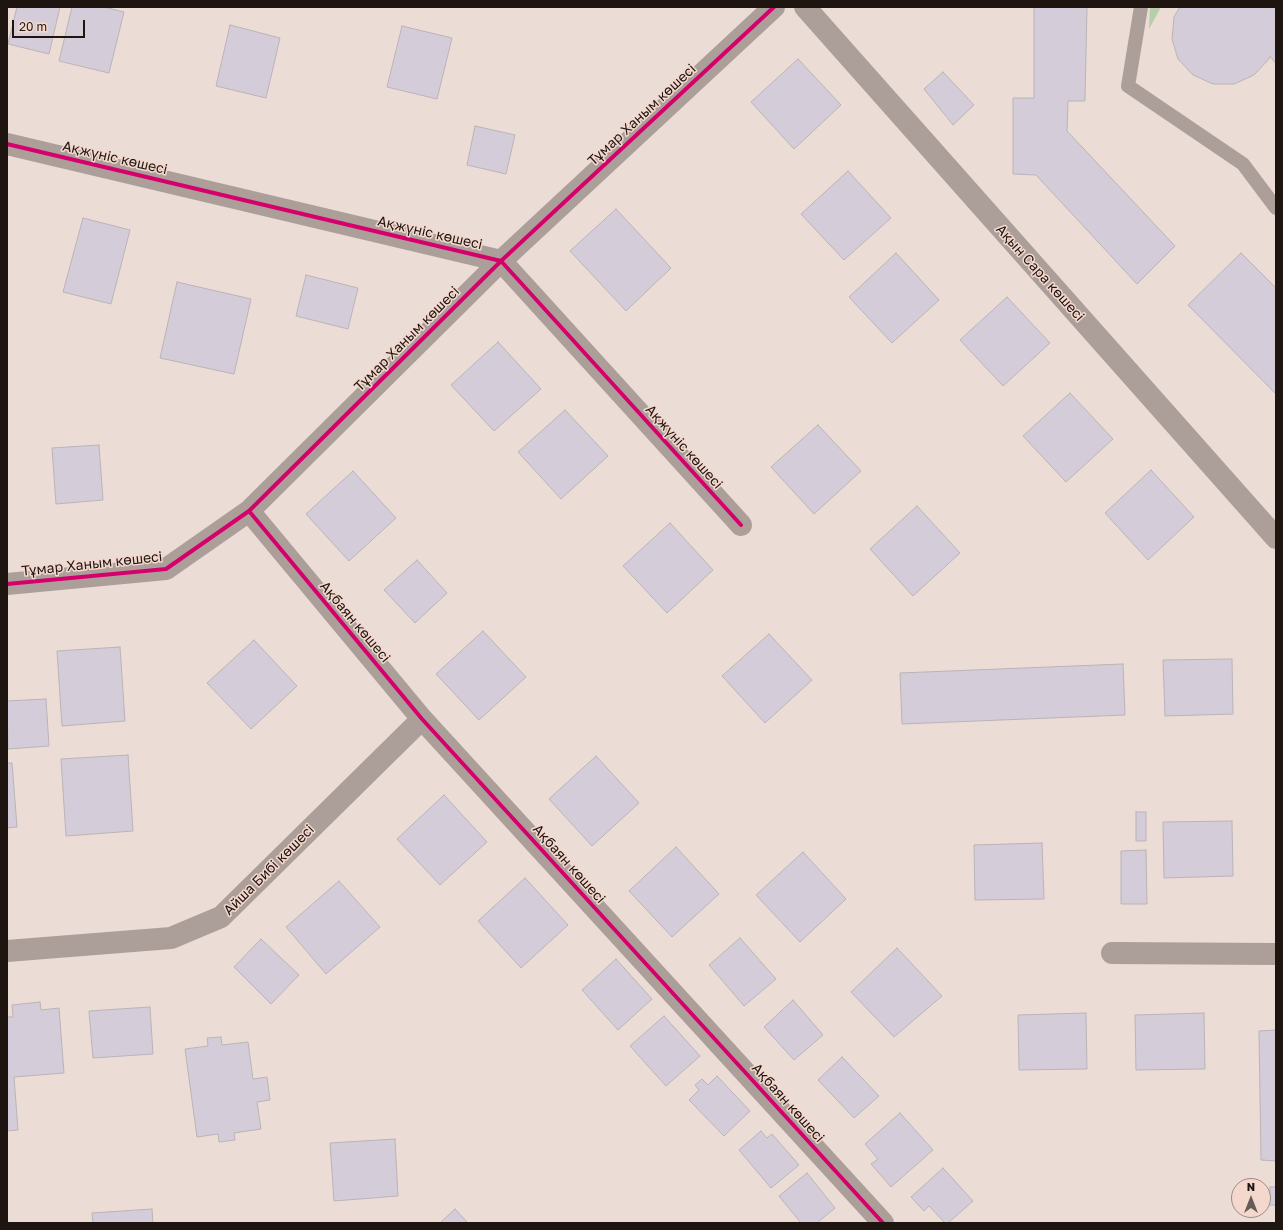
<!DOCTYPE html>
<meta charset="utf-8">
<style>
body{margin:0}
#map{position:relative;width:1283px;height:1230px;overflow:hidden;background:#ecdcd6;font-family:"Golos Text",sans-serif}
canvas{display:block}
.frame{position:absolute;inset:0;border:8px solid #1e1511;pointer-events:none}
.north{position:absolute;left:1231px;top:1178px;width:40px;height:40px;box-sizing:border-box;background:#f4d8ce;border:1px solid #9e8a82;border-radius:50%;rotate:0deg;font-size:11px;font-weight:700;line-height:16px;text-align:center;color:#1e1511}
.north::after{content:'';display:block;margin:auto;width:14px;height:18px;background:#665b56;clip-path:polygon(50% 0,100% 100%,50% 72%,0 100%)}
.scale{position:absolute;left:12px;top:20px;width:73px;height:18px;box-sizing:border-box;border:2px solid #1e1511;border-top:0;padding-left:5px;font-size:12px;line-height:14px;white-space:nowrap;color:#1e1511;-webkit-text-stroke:3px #f4d8ce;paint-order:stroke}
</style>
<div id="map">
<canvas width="1283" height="1230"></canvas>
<div class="frame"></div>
<div class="north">N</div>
<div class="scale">20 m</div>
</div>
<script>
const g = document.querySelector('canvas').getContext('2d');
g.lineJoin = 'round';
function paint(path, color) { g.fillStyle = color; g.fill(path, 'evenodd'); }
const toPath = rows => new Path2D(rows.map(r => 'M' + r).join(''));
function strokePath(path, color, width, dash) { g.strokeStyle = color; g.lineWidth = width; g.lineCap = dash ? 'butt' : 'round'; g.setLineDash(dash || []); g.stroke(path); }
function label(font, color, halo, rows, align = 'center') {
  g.font = font + ' "Golos Text",sans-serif'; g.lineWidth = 3; g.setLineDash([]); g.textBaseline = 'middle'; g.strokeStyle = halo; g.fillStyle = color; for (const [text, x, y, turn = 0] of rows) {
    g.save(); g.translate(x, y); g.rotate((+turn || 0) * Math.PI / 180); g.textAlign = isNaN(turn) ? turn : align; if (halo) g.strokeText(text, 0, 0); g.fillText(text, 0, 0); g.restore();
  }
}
paint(toPath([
 [1150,7,1161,7,1149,29]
]), '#b4cfaa');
const building = toPath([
 [17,7,60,7,49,54,8,44,17,7],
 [72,7,104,7,124,12,109,73,59,61,72,7],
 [1034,7,1087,7,1085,101,1068,101,1067,131,1175,246,1137,284,1036,175,1013,174,1013,98,1034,98,1034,7],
 [1180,7,1276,7,1276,64,1270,56,1269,59,1254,75,1234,84,1213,84,1193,75,1178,59,1172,39,1174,17,1180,7],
 [230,25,280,38,266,98,216,86,230,25],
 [402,26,452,38,437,99,387,87,402,26],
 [798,59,841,105,794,149,751,102,798,59],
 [943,72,974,105,953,125,924,89,943,72],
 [475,126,515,135,506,174,467,165,475,126],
 [848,171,891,218,844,260,801,214,848,171],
 [616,209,671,268,626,311,570,251,616,209],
 [83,218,130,230,111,304,63,292,83,218],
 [896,253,939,300,892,343,849,297,896,253],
 [1241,253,1276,288,1276,393,1275,393,1188,305,1241,253],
 [306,275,358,288,348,329,296,316,306,275],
 [177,282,251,299,234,374,160,358,177,282],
 [1007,297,1050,343,1003,386,960,340,1007,297],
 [498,342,541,389,494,431,451,385,498,342],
 [1070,393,1113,439,1066,482,1023,436,1070,393],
 [565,410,608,456,561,499,518,452,565,410],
 [818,425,861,471,814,514,771,467,818,425],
 [99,445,103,500,56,504,52,448,99,445],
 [1151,470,1194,517,1148,560,1105,513,1151,470],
 [353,471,396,518,349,561,306,514,353,471],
 [917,506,960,553,913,596,870,549,917,506],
 [670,523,713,570,667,613,623,566,670,523],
 [417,560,447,593,415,623,384,590,417,560],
 [483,631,526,677,479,720,436,674,483,631],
 [769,634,812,680,765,723,722,676,769,634],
 [254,640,297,686,251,729,207,683,254,640],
 [120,647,125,721,62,726,57,651,120,647],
 [1232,659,1233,714,1165,716,1163,660,1232,659],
 [1123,664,1125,715,902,724,900,673,1123,664],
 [46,699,49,746,8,749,7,701,46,699],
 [128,755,133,831,66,836,61,759,128,755],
 [596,756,639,803,592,846,549,799,596,756],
 [7,763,12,763,17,827,7,828,7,763],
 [444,795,487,842,440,885,397,839,444,795],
 [1136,812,1146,812,1146,841,1136,841,1136,812],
 [1232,821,1233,876,1164,878,1163,822,1232,821],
 [1042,843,1044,899,975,900,974,845,1042,843],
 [676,847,719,894,672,937,629,891,676,847],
 [1146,850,1147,904,1121,904,1121,851,1146,850],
 [803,852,846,899,800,942,756,895,803,852],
 [525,878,568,925,521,968,478,921,525,878],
 [339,881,380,927,326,974,286,927,339,881],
 [740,938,776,979,744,1006,709,965,740,938],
 [261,939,299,975,271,1004,234,967,261,939],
 [897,948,942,996,894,1037,851,992,897,948],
 [616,959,652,999,618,1030,582,990,616,959],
 [793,1000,823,1035,794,1060,764,1027,793,1000],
 [40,1002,41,1010,59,1008,64,1073,14,1077,18,1130,7,1131,7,1017,13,1017,12,1005,40,1002],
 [150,1007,153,1054,93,1058,89,1011,150,1007],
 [1086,1013,1087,1069,1019,1070,1018,1015,1086,1013],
 [1204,1013,1205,1069,1136,1070,1135,1015,1204,1013],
 [664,1016,700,1056,666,1086,630,1046,664,1016],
 [1276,1030,1276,1161,1261,1160,1259,1031,1276,1030],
 [221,1037,222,1045,248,1042,253,1079,267,1077,270,1100,257,1102,261,1129,234,1133,235,1140,219,1142,218,1134,197,1137,185,1049,208,1046,207,1038,221,1037],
 [842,1057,879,1096,854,1118,818,1080,842,1057],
 [717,1076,750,1111,724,1136,689,1100,699,1090,695,1085,702,1079,708,1085,717,1076],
 [900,1113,933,1150,891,1187,871,1164,878,1159,865,1144,900,1113],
 [761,1131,767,1138,772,1134,799,1165,771,1188,739,1150,761,1131],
 [395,1139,398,1196,334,1201,330,1143,395,1139],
 [943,1168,973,1201,948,1223,945,1223,929,1206,924,1211,911,1197,943,1168],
 [807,1173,835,1208,817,1223,801,1223,779,1196,807,1173],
 [1270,1187,1276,1187,1276,1205,1269,1205,1270,1187],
 [152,1209,153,1223,93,1223,92,1213,152,1209],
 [455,1209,468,1223,440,1223,455,1209]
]);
paint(building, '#d4cdd9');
strokePath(building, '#bab3b6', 1);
strokePath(toPath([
 [1141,7,1128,86,1243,164,1276,208]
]), '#ac9f9a', 14);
strokePath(toPath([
 [805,7,1276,538],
 [7,144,501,261,741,525],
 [249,511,422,719,883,1223],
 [7,584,166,569,249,511,501,261,774,7],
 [7,951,171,938,221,917,422,719],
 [1112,953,1276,954]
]), '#ac9f9a', 22);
strokePath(toPath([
 [7,144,501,261,741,525],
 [249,511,422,719,883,1223],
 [7,584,166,569,249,511,501,261,774,7]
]), '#d6006c', 4);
label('14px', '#1e1511', '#f4d8ce', [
 ["Тұмар Ханым көшесі",642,115,-43],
 ["Ақжүніс көшесі",115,158,13],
 ["Ақжүніс көшесі",430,233,13],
 ["Ақын Сара көшесі",1040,273,48],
 ["Тұмар Ханым көшесі",407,339,-45],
 ["Ақжүніс көшесі",684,447,48],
 ["Тұмар Ханым көшесі",92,564,-6],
 ["Ақбаян көшесі",355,622,50],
 ["Ақбаян көшесі",569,864,48],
 ["Айша Бибі көшесі",269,870,-45],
 ["Ақбаян көшесі",788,1103,48]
]);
</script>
